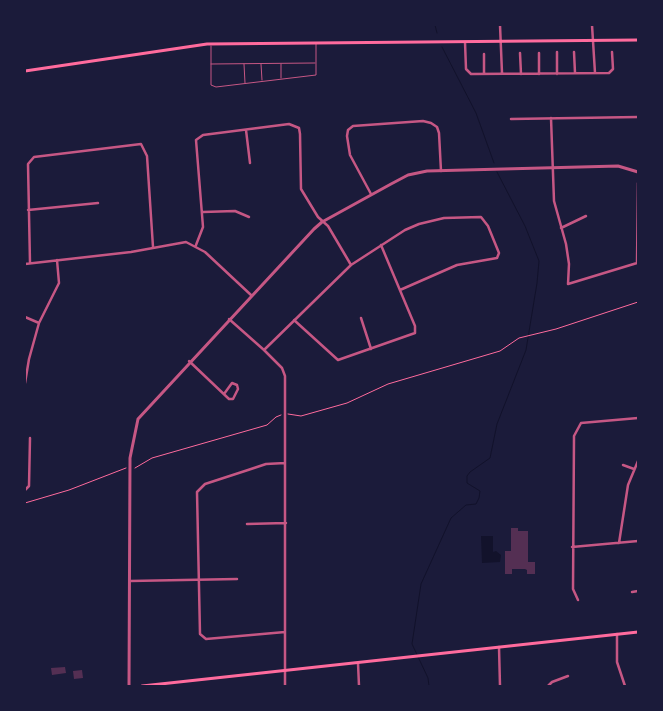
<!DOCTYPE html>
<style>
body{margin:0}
#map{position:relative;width:663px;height:711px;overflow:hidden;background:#1b1b3a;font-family:"PT Sans",sans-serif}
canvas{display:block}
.frame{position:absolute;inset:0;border:26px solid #1b1b3a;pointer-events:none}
</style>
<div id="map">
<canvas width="663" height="711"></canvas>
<div class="frame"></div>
</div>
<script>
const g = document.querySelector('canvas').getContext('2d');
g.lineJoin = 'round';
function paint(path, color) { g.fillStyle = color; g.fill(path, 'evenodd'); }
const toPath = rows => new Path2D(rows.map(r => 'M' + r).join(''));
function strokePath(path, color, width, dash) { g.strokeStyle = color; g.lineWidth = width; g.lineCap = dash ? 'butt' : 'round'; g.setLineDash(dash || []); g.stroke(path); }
paint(toPath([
 [481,536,493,536,493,552,496,551,501,555,500,562,482,563]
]), '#12122b');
strokePath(toPath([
 [435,25,437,33],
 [442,47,476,113,494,163],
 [429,686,428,678,412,644,421,584,451,518,466,505,476,504,479,498,480,491,467,483,467,476,470,472,490,458,497,424,526,350,537,283,539,261,525,226,497,172]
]), '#12122b', 1);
paint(toPath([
 [511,528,518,528,518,531,528,531,528,562,535,562,535,574,527,574,527,570,525,569,512,569,512,574,505,574,505,551,511,551],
 [65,667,66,673,52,675,51,668],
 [82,670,83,678,74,679,73,671]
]), '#542f53');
strokePath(toPath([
 [288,414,301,416,347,403,388,384,500,351,519,338,556,329,638,302],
 [135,468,152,458,267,425,276,417,281,415],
 [25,503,69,490,126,468]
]), '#ff6b9d', 1);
strokePath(toPath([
 [211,46,211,85,216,87,316,75,316,44],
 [211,64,315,63],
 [244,64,245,83],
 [261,64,262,80],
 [281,64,281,78]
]), '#c65784', 1);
strokePath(toPath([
 [500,25,502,73],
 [592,25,595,73],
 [465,42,466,69,471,74,609,73,613,69,612,52],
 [574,52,575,73],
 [520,53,521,74],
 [484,74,484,54],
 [539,74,539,53],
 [557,74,557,52],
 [551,118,554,201,566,244,569,264,568,284,637,263,638,183],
 [511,119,638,117],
 [246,130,250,163],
 [371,194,350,155,347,136,348,130,353,126,423,121,431,123,437,127,439,133,441,171],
 [28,210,98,203],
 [203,212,235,211,249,217],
 [561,228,586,216],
 [196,245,203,227,196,140,203,135,289,124,299,128,300,134,301,189,318,217,328,226,351,265],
 [30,263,28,164,34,157,141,144,147,156,153,247],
 [25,264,131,252,186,242,205,252,251,295],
 [25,317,39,323],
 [361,318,371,349],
 [229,319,264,350,282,368,285,376,285,686],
 [294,320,338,360,415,333,415,326,381,245],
 [264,350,351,265,405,230,419,224,444,218,481,217,488,226,499,253,497,258,457,265,400,290],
 [189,361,229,399,233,399,238,389,237,385,232,383,224,394],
 [25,383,29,359,39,323,59,283,57,260],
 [623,465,634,469],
 [25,490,29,486,30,438],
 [247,524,286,523],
 [619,543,628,485,638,461],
 [572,547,638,541],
 [130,581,237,579],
 [632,592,638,591],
 [578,600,573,589,574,436,581,423,638,418],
 [285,632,206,639,200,634,197,492,205,484,248,470,266,464,285,463],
 [617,634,617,662,625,686],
 [499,647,500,686],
 [358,663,359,686],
 [548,686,552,682,568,676]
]), '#c65784', 2.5);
strokePath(toPath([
 [129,686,130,458,138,419,314,229,322,222,391,184,408,175,427,171,618,166,638,172]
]), '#c65784', 3);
strokePath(toPath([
 [25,71,207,44,638,40],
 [142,686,638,632]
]), '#ff6b9d', 3);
</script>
